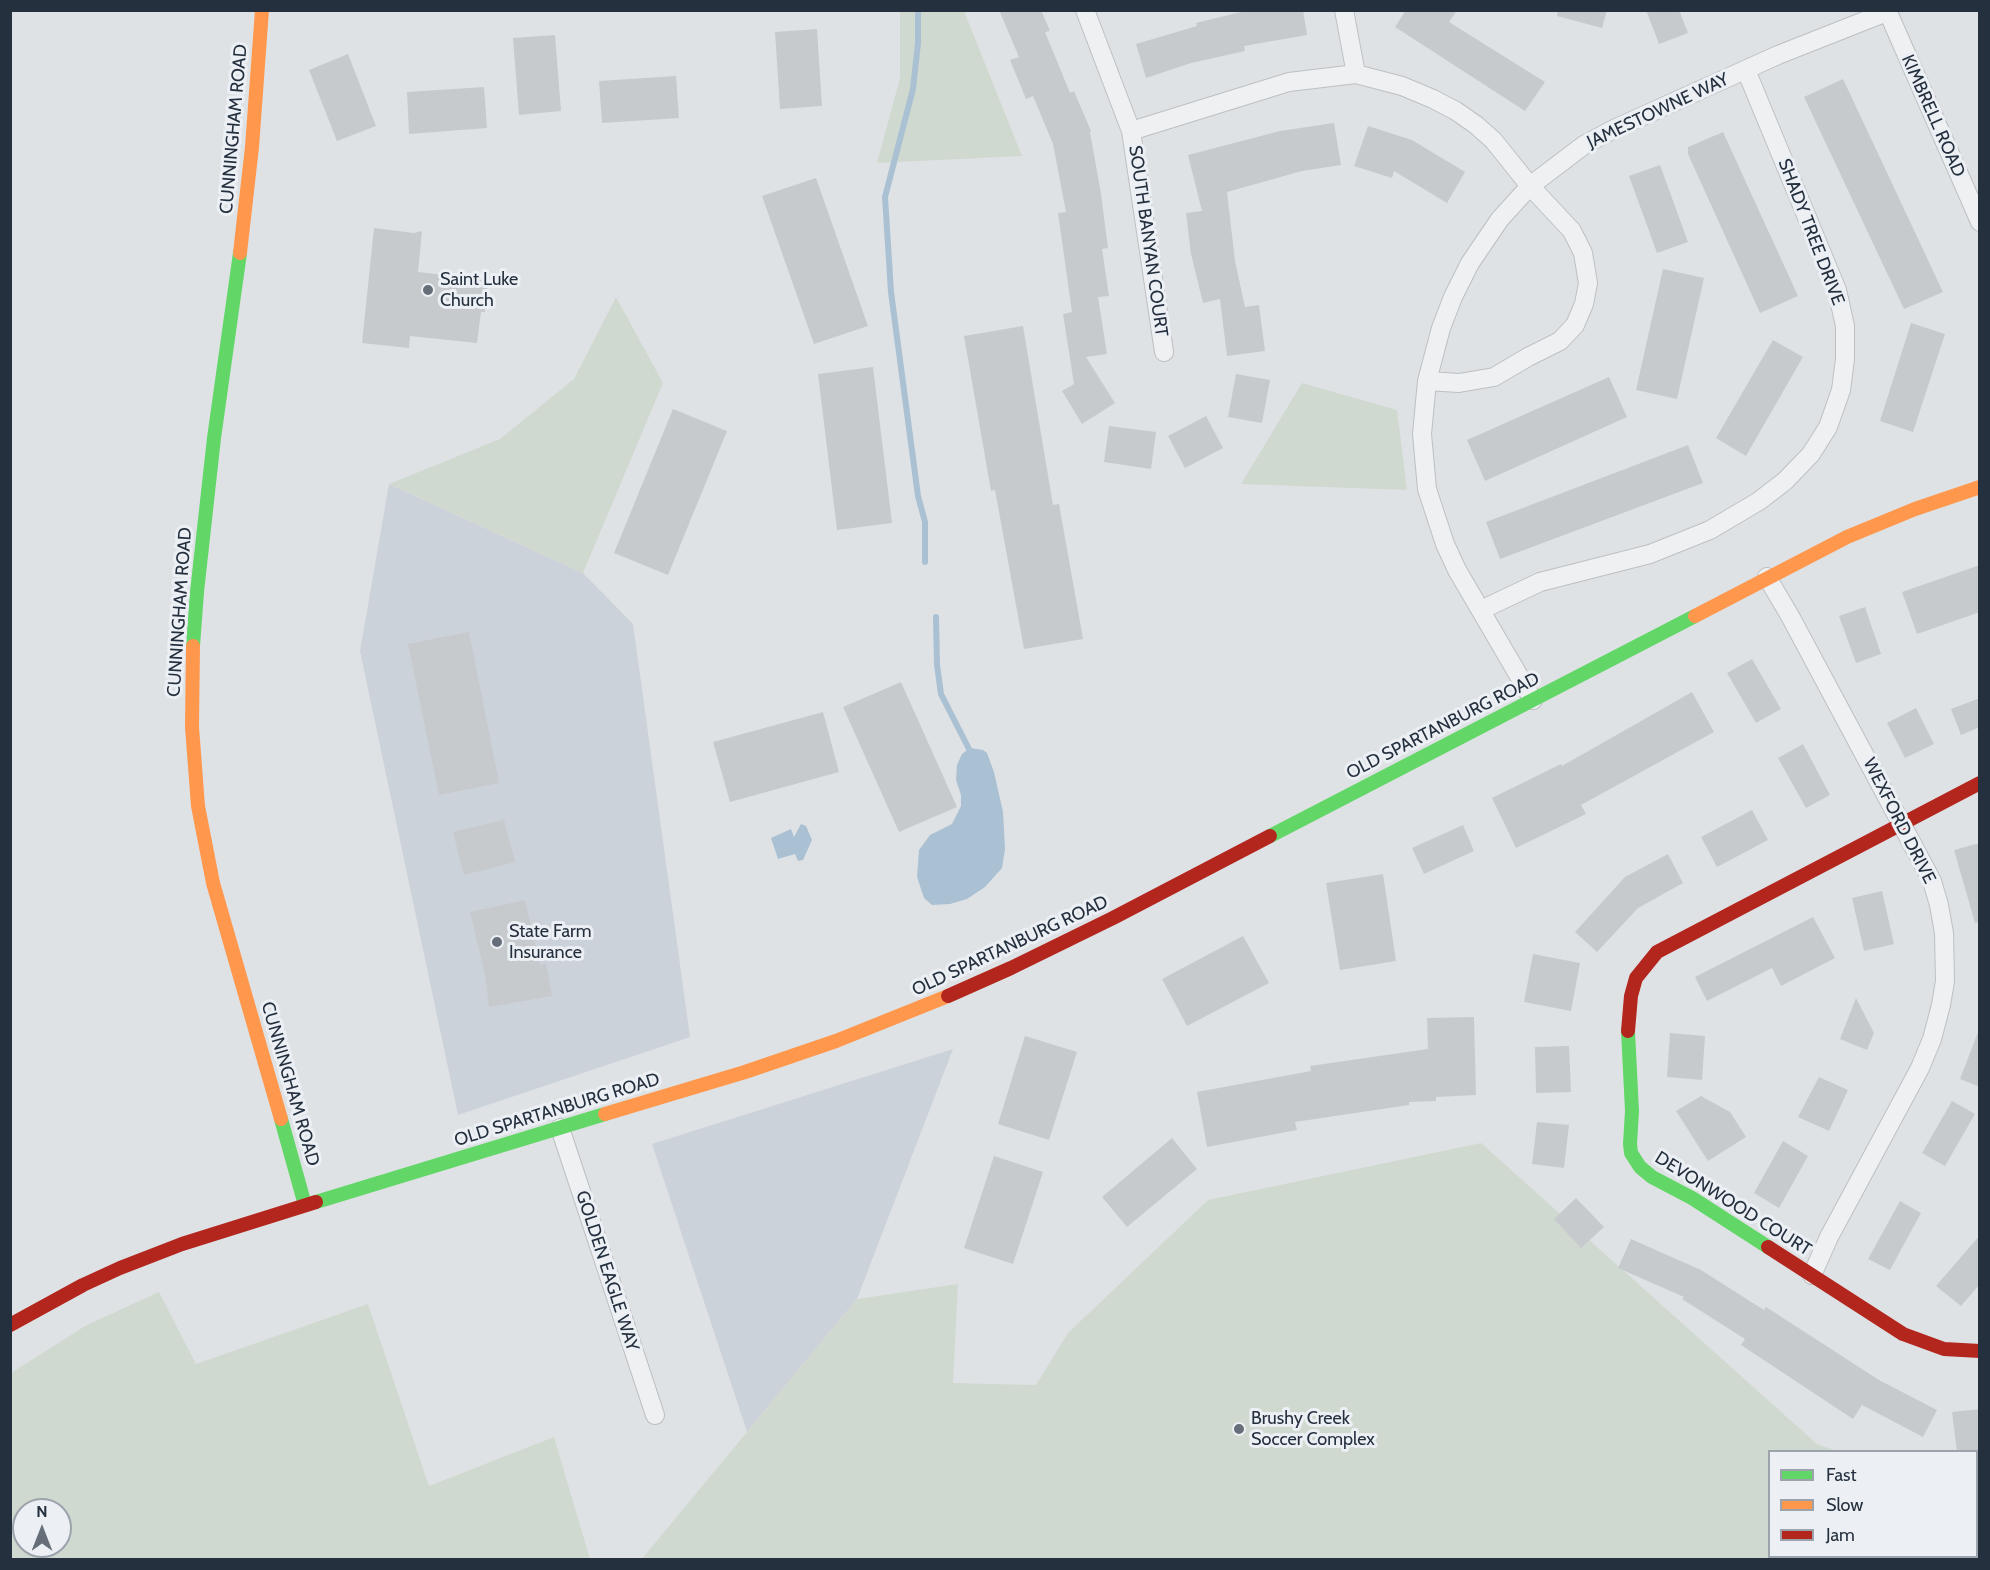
<!DOCTYPE html>
<style>
body{margin:0}
#map{position:relative;width:1990px;height:1570px;overflow:hidden;background:#dfe2e5;font-family:Cabin,sans-serif}
canvas{display:block}
.frame{position:absolute;inset:0;border:12px solid #25303f;pointer-events:none}
.legend{position:absolute;left:1768px;top:1450px;width:210px;height:108px;box-sizing:border-box;background:#ecf0f5;border:2px solid #9ca3ac;margin:0;padding:8px 10px;list-style:none;font-size:18px;color:#25303f}
.legend li{display:flex;align-items:center;gap:12px;height:30px}
.legend b{width:30px;border:2px solid #9ca3ac}
.north{position:absolute;left:12px;top:1498px;width:60px;height:60px;box-sizing:border-box;background:#ecf0f5;border:2px solid #9ca3ac;border-radius:50%;rotate:0deg;font-size:16px;font-weight:700;line-height:24px;text-align:center;color:#25303f}
.north::after{content:'';display:block;margin:auto;width:21px;height:27px;background:#666e79;clip-path:polygon(50% 0,100% 100%,50% 72%,0 100%)}
</style>
<div id="map">
<canvas width="1990" height="1570"></canvas>
<div class="frame"></div>
<ul class="legend">
<li><b style="height:8px;background:#63d668"></b>Fast</li>
<li><b style="height:8px;background:#ff974d"></b>Slow</li>
<li><b style="height:8px;background:#b3261e"></b>Jam</li>
</ul>
<div class="north">N</div>
</div>
<script>
const g = document.querySelector('canvas').getContext('2d');
g.lineJoin = 'round';
function paint(path, color) { g.fillStyle = color; g.fill(path, 'evenodd'); }
const toPath = rows => new Path2D(rows.map(r => 'M' + r).join(''));
function strokePath(path, color, width, dash) { g.strokeStyle = color; g.lineWidth = width; g.lineCap = dash ? 'butt' : 'round'; g.setLineDash(dash || []); g.stroke(path); }
function label(font, color, halo, rows, align = 'center') {
  g.font = font + ' Cabin,sans-serif'; g.lineWidth = 6; g.setLineDash([]); g.textBaseline = 'middle'; g.strokeStyle = halo; g.fillStyle = color; for (const [text, x, y, turn = 0] of rows) {
    g.save(); g.translate(x, y); g.rotate((+turn || 0) * Math.PI / 180); g.textAlign = isNaN(turn) ? turn : align; if (halo) g.strokeText(text, 0, 0); g.fillText(text, 0, 0); g.restore();
  }
}
paint(toPath([
 [389,484,583,573,633,624,690,1037,458,1115,360,651],
 [953,1049,857,1299,747,1432,652,1144]
]), '#ccd2d9');
paint(toPath([
 [900,11,964,11,1022,156,877,163,900,78],
 [616,297,663,383,583,573,389,484,500,439,574,379],
 [1302,383,1397,410,1407,490,1241,484],
 [1481,1143,1817,1444,1836,1451,1770,1452,1770,1556,1940,1556,1940,1559,641,1560,857,1299,958,1284,953,1383,1036,1385,1068,1333,1208,1200],
 [159,1292,196,1364,368,1304,429,1486,554,1437,590,1559,11,1559,11,1373,85,1326],
 [24,1510,60,1510,60,1546,24,1546]
]), '#d0d9cf');
paint(toPath([
 [970,748,983,750,987,753,994,772,1003,812,1005,849,1002,868,985,887,967,899,950,904,932,905,924,898,917,877,919,850,930,835,952,824,961,806,961,795,956,780,957,765,962,754],
 [801,824,806,826,812,840,803,860,798,861,795,854,778,859,771,838,791,829,794,837]
]), '#aac0d3');
strokePath(toPath([
 [918,10,918,43,913,89,885,197,891,292,918,496,925,522,925,562],
 [936,617,937,665,941,694,972,755]
]), '#aac0d3', 6);
paint(toPath([
 [999,10,1041,10,1050,31,1045,32,1070,93,1074,91,1091,131,1090,132,1101,194,1108,248,1102,249,1109,296,1098,297,1107,354,1086,357,1115,403,1082,424,1062,391,1074,384,1063,314,1072,312,1058,213,1066,212,1053,144,1033,96,1026,99,1010,60,1019,57],
 [1249,10,1303,10,1307,35,1244,46,1245,51,1191,63,1146,78,1136,44,1197,26,1196,23],
 [1406,10,1457,10,1449,22,1545,82,1525,111,1395,27],
 [1558,10,1607,10,1602,28,1557,16],
 [1646,10,1679,10,1688,33,1659,44],
 [817,29,822,106,780,109,775,32],
 [555,35,561,111,519,115,513,38],
 [348,54,376,126,337,141,309,70],
 [676,76,679,118,602,123,599,81],
 [1843,79,1943,292,1904,309,1804,97],
 [484,87,487,128,409,134,407,92],
 [1334,123,1341,165,1302,171,1227,192,1235,261,1245,307,1259,305,1265,351,1227,356,1220,299,1203,303,1191,254,1186,213,1202,211,1188,155,1280,131],
 [1368,126,1412,140,1465,172,1447,203,1394,171,1392,178,1354,166],
 [1723,132,1798,296,1760,313,1688,154,1688,147],
 [1660,165,1688,242,1657,253,1629,176],
 [816,178,868,326,814,344,762,196],
 [374,228,414,233,422,231,418,272,488,280,485,312,481,312,477,343,410,336,409,348,362,343],
 [1663,269,1704,278,1677,399,1636,390],
 [1911,323,1945,334,1913,432,1880,421],
 [1023,326,1053,505,1059,504,1083,639,1024,649,995,490,991,491,964,336],
 [1773,340,1803,357,1746,456,1716,438],
 [873,367,892,523,837,530,818,374],
 [1236,374,1270,380,1262,423,1228,417],
 [1609,377,1627,417,1485,481,1467,440],
 [673,409,727,431,668,575,614,553],
 [1206,416,1223,448,1185,468,1168,436],
 [1109,426,1156,432,1151,469,1104,462],
 [1688,445,1703,483,1500,559,1486,522],
 [1980,565,1980,612,1917,634,1902,592],
 [1865,607,1881,654,1856,663,1839,616],
 [469,632,499,783,439,795,408,644],
 [1752,659,1781,709,1756,723,1727,673],
 [901,682,957,807,899,832,843,707],
 [1692,692,1714,732,1581,805,1586,814,1516,848,1492,798,1561,764,1562,766],
 [1980,698,1980,727,1961,735,1951,709],
 [1916,708,1934,744,1905,758,1887,723],
 [823,712,839,772,730,802,713,742],
 [1803,744,1830,795,1806,808,1778,758],
 [1752,810,1768,840,1717,867,1701,837],
 [504,820,515,862,464,875,453,832],
 [1463,825,1474,851,1424,874,1412,848],
 [1980,843,1980,922,1975,923,1954,850],
 [1668,854,1683,883,1638,908,1597,952,1575,932,1625,877],
 [1383,874,1396,961,1340,970,1326,883],
 [1882,891,1894,944,1864,951,1852,898],
 [525,900,540,965,546,964,552,996,489,1007,485,975,470,912],
 [1813,917,1835,958,1781,986,1772,968,1707,1001,1695,977],
 [1243,936,1269,983,1187,1026,1162,979],
 [1533,954,1580,963,1571,1011,1524,1002],
 [1856,998,1874,1033,1867,1050,1840,1039],
 [1474,1017,1476,1095,1436,1097,1436,1101,1409,1102,1409,1105,1295,1122,1297,1130,1207,1147,1197,1092,1311,1071,1310,1066,1428,1049,1427,1018],
 [1978,1032,1980,1032,1980,1087,1960,1079],
 [1670,1033,1705,1036,1702,1080,1667,1077],
 [1025,1036,1077,1052,1049,1140,998,1124],
 [1569,1046,1571,1092,1536,1093,1535,1047],
 [1819,1077,1848,1090,1829,1131,1798,1117],
 [1701,1096,1730,1112,1746,1137,1708,1161,1676,1111],
 [1952,1101,1975,1114,1945,1166,1922,1153],
 [1537,1122,1569,1125,1564,1168,1532,1164],
 [1172,1138,1197,1169,1127,1227,1102,1197],
 [1783,1141,1808,1156,1779,1208,1754,1193],
 [994,1156,1043,1172,1013,1264,964,1248],
 [1576,1198,1604,1227,1581,1248,1554,1219],
 [1900,1201,1921,1213,1890,1270,1868,1259],
 [1980,1235,1980,1284,1961,1306,1936,1286],
 [1631,1239,1701,1270,1764,1310,1766,1307,1879,1380,1937,1410,1923,1437,1862,1405,1853,1419,1741,1345,1745,1339,1682,1299,1684,1297,1618,1268],
 [1980,1409,1980,1452,1957,1452,1952,1412]
]), '#c7cacd');
const street = toPath([
 [1085,10,1131,131,1164,352],
 [1344,10,1356,74],
 [1887,10,1980,222],
 [1131,131,1289,82,1356,74,1402,86,1433,99,1456,111,1476,125,1493,140,1530,186,1572,231,1583,253,1588,283,1584,304,1575,325,1560,341,1528,357,1494,377,1459,383,1427,381],
 [1767,577,1790,616,1932,881,1939,905,1944,933,1945,981,1941,1005,1932,1039,1920,1068,1829,1237,1812,1275],
 [1481,610,1540,582,1650,554,1710,530,1759,501,1785,481,1811,454,1828,427,1841,390,1845,359,1845,326,1837,290,1746,70],
 [1533,700,1457,570,1445,544,1427,489,1422,434,1427,381,1441,328,1453,297,1470,263,1500,219,1530,186,1584,145,1614,129,1778,55,1887,12],
 [560,1128,655,1415]
]);
strokePath(street, '#bdc0c3', 20);
strokePath(street, '#eef0f2', 18);
strokePath(toPath([
 [193,646,197,592,214,438,240,253],
 [1270,836,1695,616],
 [1628,1031,1632,1111,1630,1144,1631,1153,1640,1167,1652,1177,1692,1198,1768,1247],
 [281,1119,305,1205],
 [316,1202,605,1114]
]), '#63d668', 14);
strokePath(toPath([
 [240,253,252,147,262,10],
 [1695,616,1847,537,1915,509,1980,487],
 [193,646,192,727,198,806,213,883,281,1119],
 [605,1114,745,1072,836,1041,948,996]
]), '#ff974d', 14);
strokePath(toPath([
 [948,996,1011,968,1113,918,1270,836],
 [1628,1031,1631,996,1636,978,1657,952,1980,783],
 [1768,1247,1903,1334,1944,1349,1980,1351],
 [10,1325,83,1285,120,1268,182,1244,316,1202]
]), '#b3261e', 14);
for (const [x, y, r, color] of [
 [428,290,6,"#666e79"],
 [497,942,6,"#666e79"],
 [1239,1429,6,"#666e79"]
]) { const dot = new Path2D(); dot.arc(x, y, r, 0, 2 * Math.PI); g.fillStyle = color; g.fill(dot); strokePath(dot, '#ecf0f5', 2); }
label('18px', '#25303f', '#ecf0f5', [
 ["JAMESTOWNE WAY",1658,111,-25],
 ["KIMBRELL ROAD",1933,116,66],
 ["CUNNINGHAM ROAD",234,129,-85],
 ["SHADY TREE DRIVE",1811,232,69],
 ["SOUTH BANYAN COURT",1148,241,82],
 ["CUNNINGHAM ROAD",180,612,-86],
 ["OLD SPARTANBURG ROAD",1443,726,-27],
 ["WEXFORD DRIVE",1899,821,63],
 ["OLD SPARTANBURG ROAD",1010,946,-25],
 ["CUNNINGHAM ROAD",290,1084,74],
 ["OLD SPARTANBURG ROAD",557,1110,-17],
 ["DEVONWOOD COURT",1733,1204,32],
 ["GOLDEN EAGLE WAY",607,1271,72]
]);
label('18px', '#25303f', '#ecf0f5', [
 ["Saint Luke",440,280],
 ["Church",440,301],
 ["State Farm",509,932],
 ["Insurance",509,953],
 ["Brushy Creek",1251,1419],
 ["Soccer Complex",1251,1440]
], 'left');
</script>
